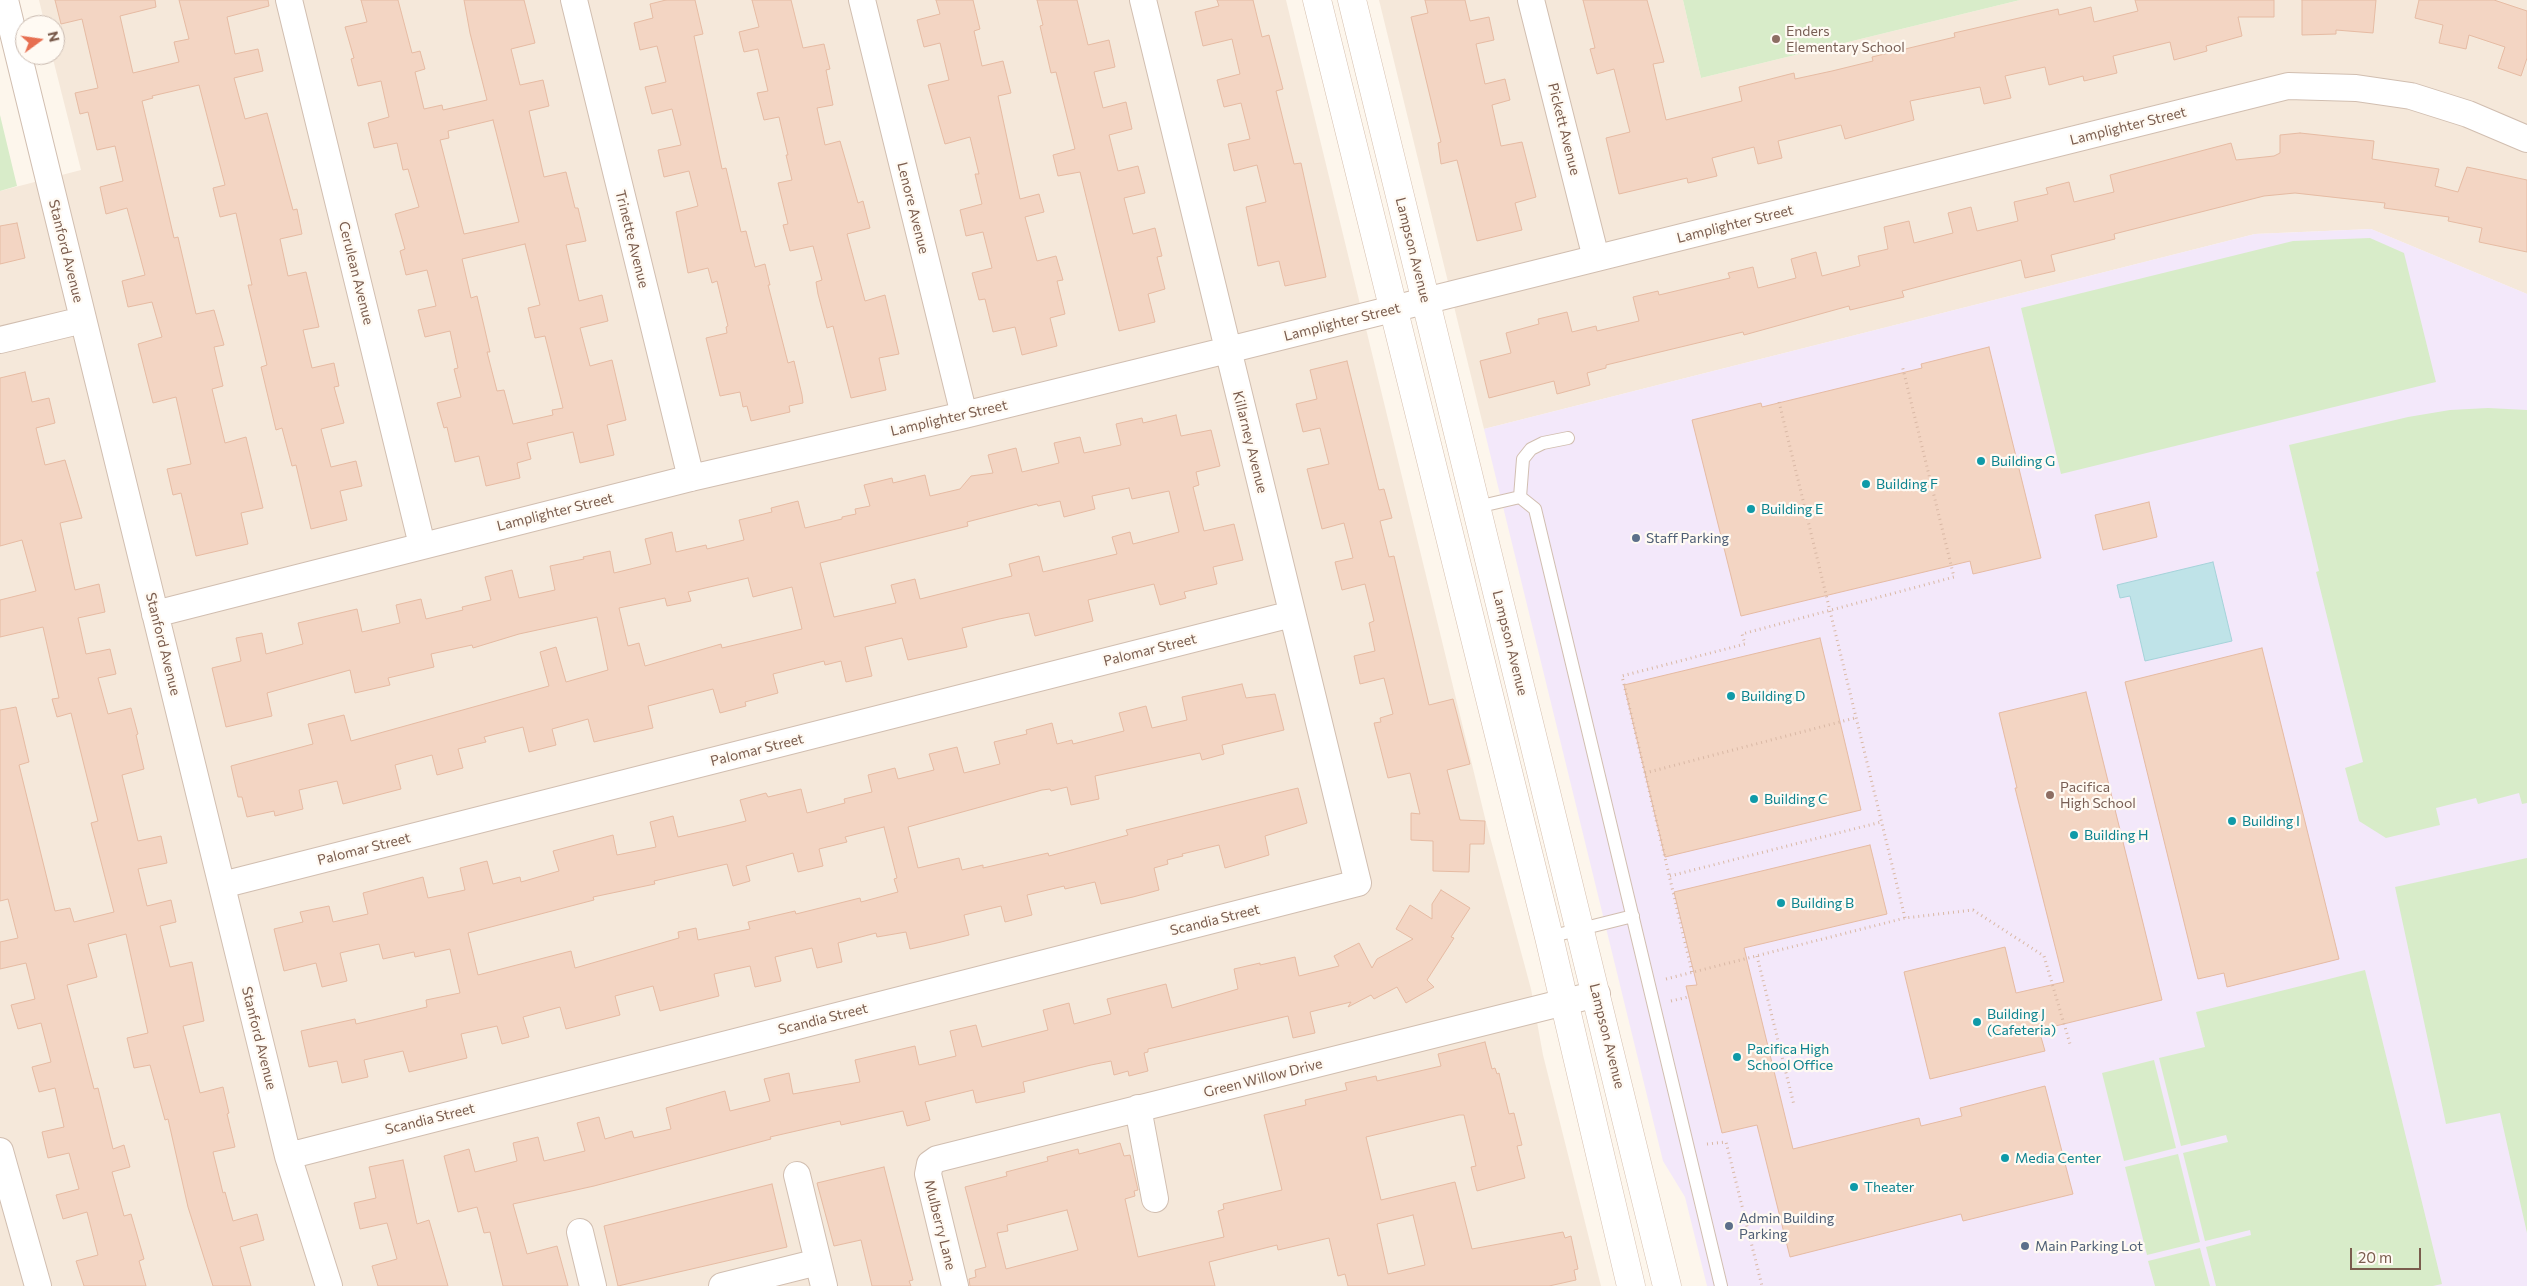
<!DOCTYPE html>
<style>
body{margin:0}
#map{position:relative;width:2527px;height:1286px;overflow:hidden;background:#fdf6ec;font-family:Commissioner,sans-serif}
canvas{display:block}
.north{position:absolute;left:15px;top:15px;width:50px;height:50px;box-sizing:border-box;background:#fffaf3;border:1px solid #cabbb1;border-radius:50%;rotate:76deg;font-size:14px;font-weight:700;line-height:20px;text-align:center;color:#7a5c4d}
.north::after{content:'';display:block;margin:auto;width:18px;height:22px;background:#e76f51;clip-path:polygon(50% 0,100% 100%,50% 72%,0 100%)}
.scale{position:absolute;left:2350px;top:1248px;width:71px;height:22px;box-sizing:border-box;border:2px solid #7a5c4d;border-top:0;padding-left:6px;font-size:15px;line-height:18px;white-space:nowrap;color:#7a5c4d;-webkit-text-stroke:4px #fffaf3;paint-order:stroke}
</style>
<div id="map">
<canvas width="2527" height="1286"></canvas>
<div class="north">N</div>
<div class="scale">20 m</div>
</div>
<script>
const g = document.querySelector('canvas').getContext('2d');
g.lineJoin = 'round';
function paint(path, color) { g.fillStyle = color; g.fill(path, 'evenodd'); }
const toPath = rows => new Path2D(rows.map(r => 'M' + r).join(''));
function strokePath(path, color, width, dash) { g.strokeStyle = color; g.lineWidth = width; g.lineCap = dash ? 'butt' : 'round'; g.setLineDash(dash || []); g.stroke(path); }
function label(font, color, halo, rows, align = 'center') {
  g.font = font + ' Commissioner,sans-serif'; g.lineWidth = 4.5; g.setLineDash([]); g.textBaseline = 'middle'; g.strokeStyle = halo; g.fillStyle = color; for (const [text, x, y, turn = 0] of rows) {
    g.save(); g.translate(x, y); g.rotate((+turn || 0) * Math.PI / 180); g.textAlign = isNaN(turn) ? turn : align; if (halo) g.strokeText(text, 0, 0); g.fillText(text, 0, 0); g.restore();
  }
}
paint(toPath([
 [39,0,1286,0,1486,822,1531,989,1543,1055,1601,1286,0,1286,0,191,81,170,52,55,55,55,55,25,45,25],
 [1379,0,1683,0,1701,78,2020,0,2527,0,2527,294,2371,229,2255,234,1484,429]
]), '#f5e8da');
paint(toPath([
 [2371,229,2527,294,2527,1286,1707,1286,1685,1197,1663,1161,1484,429,2255,234]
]), '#f3e8fa');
paint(toPath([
 [1683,0,2020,0,1701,78],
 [0,115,17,186,0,191],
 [2370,238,2404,253,2436,382,2061,474,2021,308,2293,241],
 [2488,408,2527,410,2527,803,2522,804,2519,793,2478,804,2476,798,2436,808,2440,825,2386,838,2359,821,2345,768,2363,762,2316,572,2319,571,2289,445,2408,417,2450,410],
 [2527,858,2527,1233,2500,1113,2446,1124,2395,887],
 [2365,970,2442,1284,2433,1286,2216,1286,2206,1247,2251,1235,2250,1230,2205,1241,2183,1153,2228,1142,2226,1135,2181,1146,2159,1058,2205,1047,2196,1012],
 [2154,1060,2176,1148,2124,1161,2102,1073],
 [2178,1154,2200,1242,2147,1255,2125,1167],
 [2200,1248,2210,1286,2155,1286,2148,1261]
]), '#d8ecc9');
const water = toPath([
 [2213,562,2232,641,2145,661,2130,596,2120,598,2117,585,2213,562]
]);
paint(water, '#bfe3e8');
strokePath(water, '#a5d3da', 1);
const building = toPath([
 [55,0,155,0,156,7,120,16,133,73,179,62,174,42,189,39,179,0,268,0,269,6,227,17,235,54,258,49,263,71,234,78,245,119,267,113,293,210,297,209,302,234,280,239,288,276,306,272,319,327,303,330,312,368,334,363,339,386,334,387,344,423,321,429,331,467,356,461,362,486,340,491,347,520,311,529,296,465,292,466,282,428,276,430,261,367,267,365,248,285,252,285,236,213,220,217,213,188,225,185,199,85,152,96,153,98,142,101,174,238,178,237,196,314,214,310,224,345,214,347,223,386,212,389,225,443,246,437,263,508,241,513,248,544,196,556,181,493,173,495,167,469,191,464,176,397,153,403,138,344,162,337,152,302,128,307,122,281,145,275,127,208,106,214,100,187,123,181,115,146,97,150,88,112,80,114,75,93,98,88,82,19,61,24,55,0],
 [361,0,398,0,412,53,420,51,425,69,415,72,424,109,442,105,443,110,487,100,470,33,464,0,524,0,535,43,511,49,520,85,543,80,549,106,529,111,544,177,566,172,575,208,578,208,586,241,566,245,579,301,602,295,608,321,580,328,590,366,612,360,626,420,607,425,614,455,580,463,573,432,527,443,531,459,517,463,520,478,486,486,479,456,455,462,447,427,444,428,437,403,461,397,454,369,458,368,450,331,425,337,418,310,436,306,427,270,406,275,400,251,405,249,395,214,419,207,408,169,403,170,397,143,374,148,368,123,389,117,381,81,358,86,351,59,354,58,345,27,367,22,361,0],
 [493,120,519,222,464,234,440,140,449,138,448,131,493,120],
 [525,244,540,305,528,308,535,338,545,336,563,408,552,410,553,415,513,424,504,390,497,391,487,352,490,352,477,296,471,298,462,259,525,244],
 [666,0,695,0,703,34,694,36,722,169,726,168,741,232,746,231,755,267,765,264,770,285,768,285,788,363,794,361,802,395,803,403,789,406,790,412,751,421,747,406,743,407,740,392,720,396,706,338,727,333,726,327,728,326,717,281,712,283,708,268,688,273,676,212,698,206,689,171,664,177,658,150,681,145,672,109,652,114,645,87,666,82,657,46,640,50,634,23,653,18,650,4,666,0],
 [752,0,791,0,803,48,824,44,830,69,826,70,833,105,817,108,825,145,840,141,858,203,863,201,870,228,847,234,865,301,885,295,899,354,879,358,886,390,851,398,833,326,827,328,818,294,816,282,822,280,813,246,790,251,783,225,788,224,778,183,792,180,786,155,788,155,779,117,764,120,757,93,768,91,758,49,744,52,739,32,759,27,752,0],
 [936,0,973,0,980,29,974,31,982,66,1003,61,1011,93,998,96,1020,199,1039,194,1044,212,1025,217,1037,261,1056,256,1063,280,1057,281,1065,314,1050,318,1057,346,1022,355,1015,327,993,332,985,299,979,300,972,273,992,268,983,232,966,236,960,210,982,204,975,174,979,174,970,137,945,144,928,85,949,80,940,43,924,47,917,20,940,14,936,0],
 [1037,0,1077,0,1088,45,1109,40,1115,67,1094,72,1103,108,1126,102,1132,129,1109,135,1118,171,1138,166,1145,193,1124,198,1133,234,1155,228,1162,256,1157,257,1165,289,1148,294,1155,322,1119,331,1080,172,1058,176,1053,155,1075,149,1056,72,1051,73,1040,26,1043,25,1037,0],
 [1217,0,1253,0,1262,37,1269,35,1283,89,1276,91,1294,164,1301,163,1326,277,1285,286,1279,261,1258,266,1246,207,1266,202,1257,165,1234,171,1228,144,1250,139,1241,103,1224,107,1217,80,1240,74,1232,39,1203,46,1195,12,1219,6,1217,0],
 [1425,0,1465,0,1470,21,1489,17,1494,40,1476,44,1485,84,1505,79,1510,100,1492,105,1501,146,1522,142,1536,197,1515,203,1522,230,1477,241,1457,160,1441,164,1438,143,1441,142,1411,17,1428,13,1425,0],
 [1583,0,1647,0,1664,62,1653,64,1666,120,1742,101,1739,87,1794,73,1795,79,1832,71,1873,61,1872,57,1955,37,1954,33,2058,9,2059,15,2091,7,2094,22,2138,11,2135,0,2274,0,2274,17,2238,17,2242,36,2206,46,2207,51,2174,60,2170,42,2113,56,2117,73,2084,81,2083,76,2049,85,2045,67,2005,76,2011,98,1984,104,1980,87,1910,101,1914,120,1845,139,1841,125,1778,141,1782,158,1758,164,1754,147,1712,158,1717,176,1688,183,1687,178,1619,194,1606,138,1630,132,1614,69,1597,74,1590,49,1595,48,1583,0],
 [2302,0,2376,0,2373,33,2336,30,2336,34,2302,35,2302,0],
 [2419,0,2494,0,2527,11,2527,58,2521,76,2498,68,2505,47,2469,35,2466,49,2439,43,2443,25,2415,18,2419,0],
 [2300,133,2374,141,2372,159,2439,169,2435,186,2458,192,2467,167,2527,180,2527,252,2479,242,2482,228,2448,221,2449,217,2384,208,2385,203,2295,193,2264,196,2114,234,2115,239,2051,255,2055,271,2025,278,2021,260,1902,291,1904,297,1850,310,1849,306,1744,335,1743,332,1606,365,1606,368,1587,373,1590,385,1557,394,1554,381,1489,398,1480,361,1511,353,1506,333,1539,324,1538,319,1567,312,1572,332,1596,326,1597,331,1639,321,1633,297,1658,291,1659,295,1730,278,1728,273,1753,267,1758,288,1796,278,1791,259,1816,252,1822,276,1860,266,1858,256,1888,249,1884,227,1909,221,1914,243,1953,233,1948,213,1971,207,1977,231,2018,221,2014,202,2048,194,2046,188,2069,182,2074,202,2114,192,2110,175,2231,143,2236,160,2274,156,2280,153,2280,135,2300,133],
 [17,223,25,258,0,264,0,226,17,223],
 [1989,347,2041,558,1973,574,1970,561,1741,616,1692,420,1761,403,1762,407,1922,368,1921,364,1989,347],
 [1347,361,1379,490,1384,489,1392,518,1380,521,1389,557,1394,556,1429,705,1453,699,1470,764,1447,770,1460,820,1485,821,1484,844,1470,844,1469,872,1433,871,1433,841,1411,840,1411,813,1420,814,1410,773,1388,778,1374,723,1381,722,1380,718,1393,714,1384,678,1360,684,1354,656,1375,651,1369,623,1374,621,1365,584,1342,590,1335,562,1353,558,1344,523,1322,529,1307,469,1329,464,1320,428,1303,432,1296,404,1317,399,1310,370,1347,361],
 [25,372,32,402,49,398,55,423,36,428,45,465,65,460,82,518,60,523,75,590,99,584,105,612,78,618,86,654,110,649,116,674,98,678,108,714,131,708,138,734,136,735,144,769,122,775,138,841,161,836,167,863,138,869,147,906,171,900,176,922,160,926,170,967,192,962,204,1021,183,1026,200,1093,223,1087,229,1113,227,1114,235,1147,213,1152,223,1193,225,1192,233,1221,257,1214,264,1240,240,1247,251,1286,213,1286,188,1207,168,1119,165,1120,150,1065,134,1068,127,1038,148,1033,126,934,88,944,97,977,67,985,94,1089,98,1088,113,1149,124,1145,130,1167,112,1172,124,1216,131,1214,144,1259,139,1261,146,1286,84,1286,76,1261,98,1255,87,1212,63,1219,56,1195,79,1189,69,1153,48,1158,42,1132,64,1127,55,1088,39,1092,32,1067,51,1062,41,1023,18,1029,11,1005,35,999,26,963,0,969,0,942,18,938,8,899,0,901,0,710,16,707,29,762,19,765,55,911,70,908,74,922,114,912,91,823,98,821,71,713,57,717,52,699,59,698,43,627,0,637,0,600,36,591,22,540,0,546,0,378,25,372],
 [1176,415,1181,436,1211,430,1220,466,1196,472,1199,485,1193,487,1204,531,1234,524,1243,560,1213,567,1217,584,1184,592,1186,598,1160,605,1154,584,1088,600,1093,621,1035,636,1029,613,999,619,962,628,967,647,908,660,902,638,865,647,872,676,846,682,841,661,825,665,824,661,773,674,778,693,745,702,746,706,720,713,713,689,648,706,653,728,594,742,588,719,552,729,556,745,529,752,523,727,484,737,486,742,458,749,463,768,437,775,432,755,395,765,401,789,343,804,337,781,299,790,303,809,275,816,274,811,247,817,242,797,238,797,231,766,313,744,308,724,344,715,351,741,549,686,540,652,556,647,566,682,608,670,597,617,519,634,473,648,472,645,431,654,434,667,388,678,390,685,355,693,350,670,267,693,272,716,226,727,212,668,241,661,236,638,262,633,266,654,303,644,298,623,357,609,362,632,400,623,396,605,421,599,426,619,463,610,462,607,491,600,485,577,512,570,519,598,555,590,550,566,584,559,583,557,610,551,614,573,651,564,645,539,672,532,676,552,706,545,707,549,744,540,739,520,772,512,771,508,798,501,805,528,842,519,842,517,856,514,855,509,870,506,864,485,892,478,893,483,925,475,930,496,960,489,971,476,993,473,988,455,1016,448,1022,472,1059,463,1054,443,1080,437,1084,453,1121,445,1116,424,1142,418,1143,423,1176,415],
 [1129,488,1132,499,1169,491,1179,532,1133,544,1130,532,1112,537,1117,554,1043,572,1039,556,1009,564,1012,576,920,599,915,579,891,585,896,603,834,617,820,563,968,526,967,522,1037,504,1038,506,1060,501,1064,517,1095,509,1092,496,1129,488],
 [748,578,753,597,792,587,802,629,722,648,721,644,645,666,639,643,628,646,619,608,665,598,667,606,691,601,688,592,748,578],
 [2149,502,2157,537,2103,550,2095,515,2149,502],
 [1820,638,1861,810,1665,857,1624,685,1820,638],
 [2262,648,2339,959,2227,987,2224,973,2198,979,2125,682,2262,648],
 [1242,684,1246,698,1275,694,1284,730,1222,745,1224,754,1202,760,1200,753,1095,776,1099,799,1071,805,1067,787,1051,791,1050,789,1042,790,908,827,918,868,959,858,962,870,983,865,983,868,1048,853,1049,856,1128,835,1126,830,1298,788,1307,823,1265,836,1269,855,1225,868,1219,845,1182,854,1183,856,1167,860,1168,864,1154,868,1159,890,1133,897,1101,904,1095,882,1065,889,1064,886,1027,895,1032,915,1005,922,1001,906,964,915,969,935,937,943,910,949,906,932,877,937,876,933,838,943,842,962,817,968,812,948,775,957,781,981,755,987,750,966,714,974,719,996,660,1011,653,986,615,996,620,1015,566,1029,560,1007,523,1017,529,1037,502,1044,497,1026,461,1034,467,1058,409,1072,403,1051,364,1060,368,1077,342,1083,337,1061,309,1067,301,1031,355,1019,356,1024,427,1007,426,1000,460,993,450,949,415,957,414,952,383,959,379,944,340,953,347,981,322,987,316,963,284,971,274,929,303,922,300,912,329,906,333,922,368,914,363,893,423,877,428,898,465,890,460,868,487,861,493,884,520,877,521,882,559,871,553,851,613,835,617,855,656,847,650,822,673,816,678,837,726,826,746,821,740,800,766,793,768,797,801,789,807,813,845,803,844,799,872,792,868,775,895,768,898,779,934,770,929,754,957,747,964,773,1000,764,994,742,1027,734,1026,730,1052,723,1057,744,1072,740,1073,744,1124,731,1119,713,1146,706,1152,728,1187,720,1182,697,1242,684],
 [884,827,897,878,894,879,898,892,861,902,860,898,796,914,795,911,748,922,750,929,698,940,696,928,678,932,679,938,575,968,571,951,478,975,468,933,594,900,593,897,655,884,654,881,727,864,733,886,750,881,746,866,793,853,798,872,823,866,819,849,847,842,845,837,884,827],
 [2086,692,2162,1000,2039,1030,2045,1051,1930,1079,1904,972,2005,947,2016,993,2064,982,2015,788,2017,788,1999,713,2086,692],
 [1870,845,1887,914,1744,948,1793,1149,1919,1118,1921,1126,1962,1116,1960,1108,2045,1086,2073,1194,1963,1221,1961,1214,1790,1257,1757,1125,1722,1133,1686,986,1697,985,1674,892,1870,845],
 [1441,890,1470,908,1451,937,1454,938,1427,980,1434,987,1406,1003,1397,987,1374,999,1371,995,1348,1007,1351,1002,1310,1012,1315,1033,1293,1038,1288,1016,1148,1049,1148,1052,1144,1053,1148,1071,1129,1076,1128,1071,1114,1075,1111,1061,1091,1065,1023,1082,1025,1092,976,1103,973,1090,925,1102,930,1120,907,1126,903,1111,841,1125,840,1121,770,1137,771,1139,594,1186,513,1204,527,1254,557,1246,568,1286,503,1286,490,1232,484,1233,477,1207,458,1212,444,1156,469,1149,475,1172,517,1161,513,1143,538,1137,544,1161,585,1151,577,1123,599,1117,605,1139,632,1131,634,1138,671,1129,666,1108,700,1098,725,1091,730,1111,770,1101,764,1079,789,1073,793,1094,860,1082,855,1060,915,1046,919,1065,956,1056,950,1031,976,1025,982,1047,1048,1030,1043,1010,1069,1003,1074,1024,1111,1014,1107,999,1166,984,1172,1008,1238,989,1234,969,1260,963,1260,965,1295,957,1299,976,1339,966,1334,956,1359,943,1372,968,1377,959,1413,939,1396,929,1410,905,1432,919,1432,904,1441,890],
 [1485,1042,1492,1069,1495,1068,1497,1074,1499,1073,1509,1114,1514,1113,1522,1145,1517,1146,1525,1178,1477,1191,1471,1167,1476,1166,1464,1115,1459,1115,1366,1137,1381,1200,1455,1182,1472,1249,1563,1232,1565,1238,1571,1236,1578,1269,1574,1270,1576,1280,1549,1286,1348,1286,1345,1274,1338,1276,1329,1238,1278,1250,1277,1245,1209,1262,1215,1286,970,1286,969,1279,976,1277,975,1270,986,1267,965,1187,1007,1176,1006,1172,1048,1161,1047,1157,1078,1149,1079,1154,1120,1143,1124,1156,1130,1155,1138,1190,1134,1191,1135,1196,1125,1199,1138,1257,1224,1237,1218,1211,1224,1209,1223,1204,1282,1190,1264,1115,1306,1105,1305,1100,1347,1090,1345,1083,1376,1076,1377,1081,1441,1066,1438,1054,1485,1042],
 [1067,1210,1078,1250,1006,1269,997,1233,1008,1231,1007,1225,1067,1210],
 [1413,1215,1425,1265,1388,1274,1377,1224,1413,1215],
 [403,1160,417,1224,429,1220,448,1286,378,1286,372,1266,397,1259,387,1223,360,1229,354,1203,376,1198,369,1167,403,1160],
 [884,1167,913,1280,909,1281,911,1286,872,1286,861,1240,834,1246,817,1183,884,1167],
 [772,1184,787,1247,618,1286,604,1226,772,1184]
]);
paint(building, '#f3d5c3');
strokePath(building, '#e6bba3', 1);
const lane = toPath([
 [1520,497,1523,459,1531,449,1543,443,1568,438],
 [1477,507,1520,497,1535,509,1721,1286],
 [1549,937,1633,916]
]);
const street = toPath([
 [5,0,288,1156,329,1286],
 [289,0,422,545],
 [574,0,691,478],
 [862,0,964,415],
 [1531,0,1596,258],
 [0,340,83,320],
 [155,614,691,478,964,415,1228,350,2288,86,2356,88,2411,96,2468,114,2527,139],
 [222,885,1292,614],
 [1138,1108,1155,1199],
 [0,1151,38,1286],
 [288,1156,1358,883,1143,0],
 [797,1175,824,1286],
 [580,1232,593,1286],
 [722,1286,818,1262],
 [955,1286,928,1174,930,1164,937,1159,1597,994]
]);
const secondary = toPath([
 [1317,0,1549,937,1631,1286],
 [1352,0,1667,1286]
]);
strokePath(lane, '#d1beb0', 14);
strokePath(street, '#d1beb0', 28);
strokePath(secondary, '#d6c0b0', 29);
strokePath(toPath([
 [1779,402,1905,918],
 [1645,773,1855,718],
 [1670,876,1881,822],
 [1757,956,1794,1105],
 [1692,972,1622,676,1745,644,1742,634,1954,577,1902,365],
 [1666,979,1905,918,1973,910,2044,956,2070,1044],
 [1671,1001,1688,997],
 [1707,1144,1726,1142,1762,1286]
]), '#d9b8a5', 3, [1, 4]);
strokePath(lane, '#fff', 12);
strokePath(street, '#fff', 26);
strokePath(secondary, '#fff', 28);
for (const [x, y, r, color] of [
 [1776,39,5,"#8d6e63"],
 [1981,461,5,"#0f9aa8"],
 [1866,484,5,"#0f9aa8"],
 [1751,509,5,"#0f9aa8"],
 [1636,538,5,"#5c6f8a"],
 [1731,696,5,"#0f9aa8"],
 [2050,795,5,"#8d6e63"],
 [1754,799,5,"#0f9aa8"],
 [2232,821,5,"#0f9aa8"],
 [2074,835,5,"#0f9aa8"],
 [1781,903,5,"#0f9aa8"],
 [1977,1022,5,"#0f9aa8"],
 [1737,1057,5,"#0f9aa8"],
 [2005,1158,5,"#0f9aa8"],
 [1854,1187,5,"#0f9aa8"],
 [1729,1226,5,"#5c6f8a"],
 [2025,1246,5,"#5c6f8a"]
]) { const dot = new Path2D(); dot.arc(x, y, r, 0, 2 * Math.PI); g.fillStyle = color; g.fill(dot); strokePath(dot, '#fffaf3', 2); }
label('14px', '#785e54', '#fffaf3', [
 ["Enders",1786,31],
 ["Elementary School",1786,47],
 ["Pacifica",2060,787],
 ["High School",2060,803]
], 'left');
label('14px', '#7a5c4d', '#fffaf3', [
 ["Lamplighter Street",2128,126,-14],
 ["Pickett Avenue",1564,129,76],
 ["Lenore Avenue",913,208,76],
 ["Lamplighter Street",1735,224,-14],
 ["Trinette Avenue",632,239,76],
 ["Lampson Avenue",1413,250,76],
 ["Stanford Avenue",66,251,76],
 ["Cerulean Avenue",356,273,76],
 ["Lamplighter Street",1342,322,-14],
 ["Lamplighter Street",949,418,-13],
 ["Killarney Avenue",1250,442,76],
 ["Lamplighter Street",555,512,-14],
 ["Lampson Avenue",1510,643,76],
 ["Stanford Avenue",163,644,76],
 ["Palomar Street",1150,650,-14],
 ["Palomar Street",757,750,-14],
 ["Palomar Street",364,849,-14],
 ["Scandia Street",1215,920,-14],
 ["Scandia Street",823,1019,-14],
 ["Lampson Avenue",1607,1036,76],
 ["Stanford Avenue",259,1038,76],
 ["Green Willow Drive",1263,1078,-14],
 ["Scandia Street",430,1119,-14],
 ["Mulberry Lane",940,1225,76]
]);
label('14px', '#0d838f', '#fffaf3', [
 ["Building G",1991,461],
 ["Building F",1876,484],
 ["Building E",1761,509],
 ["Building D",1741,696],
 ["Building C",1764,799],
 ["Building I",2242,821],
 ["Building H",2084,835],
 ["Building B",1791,903],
 ["Building J",1987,1014],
 ["(Cafeteria)",1987,1030],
 ["Pacifica High",1747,1049],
 ["School Office",1747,1065],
 ["Media Center",2015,1158],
 ["Theater",1864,1187]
], 'left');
label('14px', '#4e5e75', '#fffaf3', [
 ["Staff Parking",1646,538],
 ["Admin Building",1739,1218],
 ["Parking",1739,1234],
 ["Main Parking Lot",2035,1246]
], 'left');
</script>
